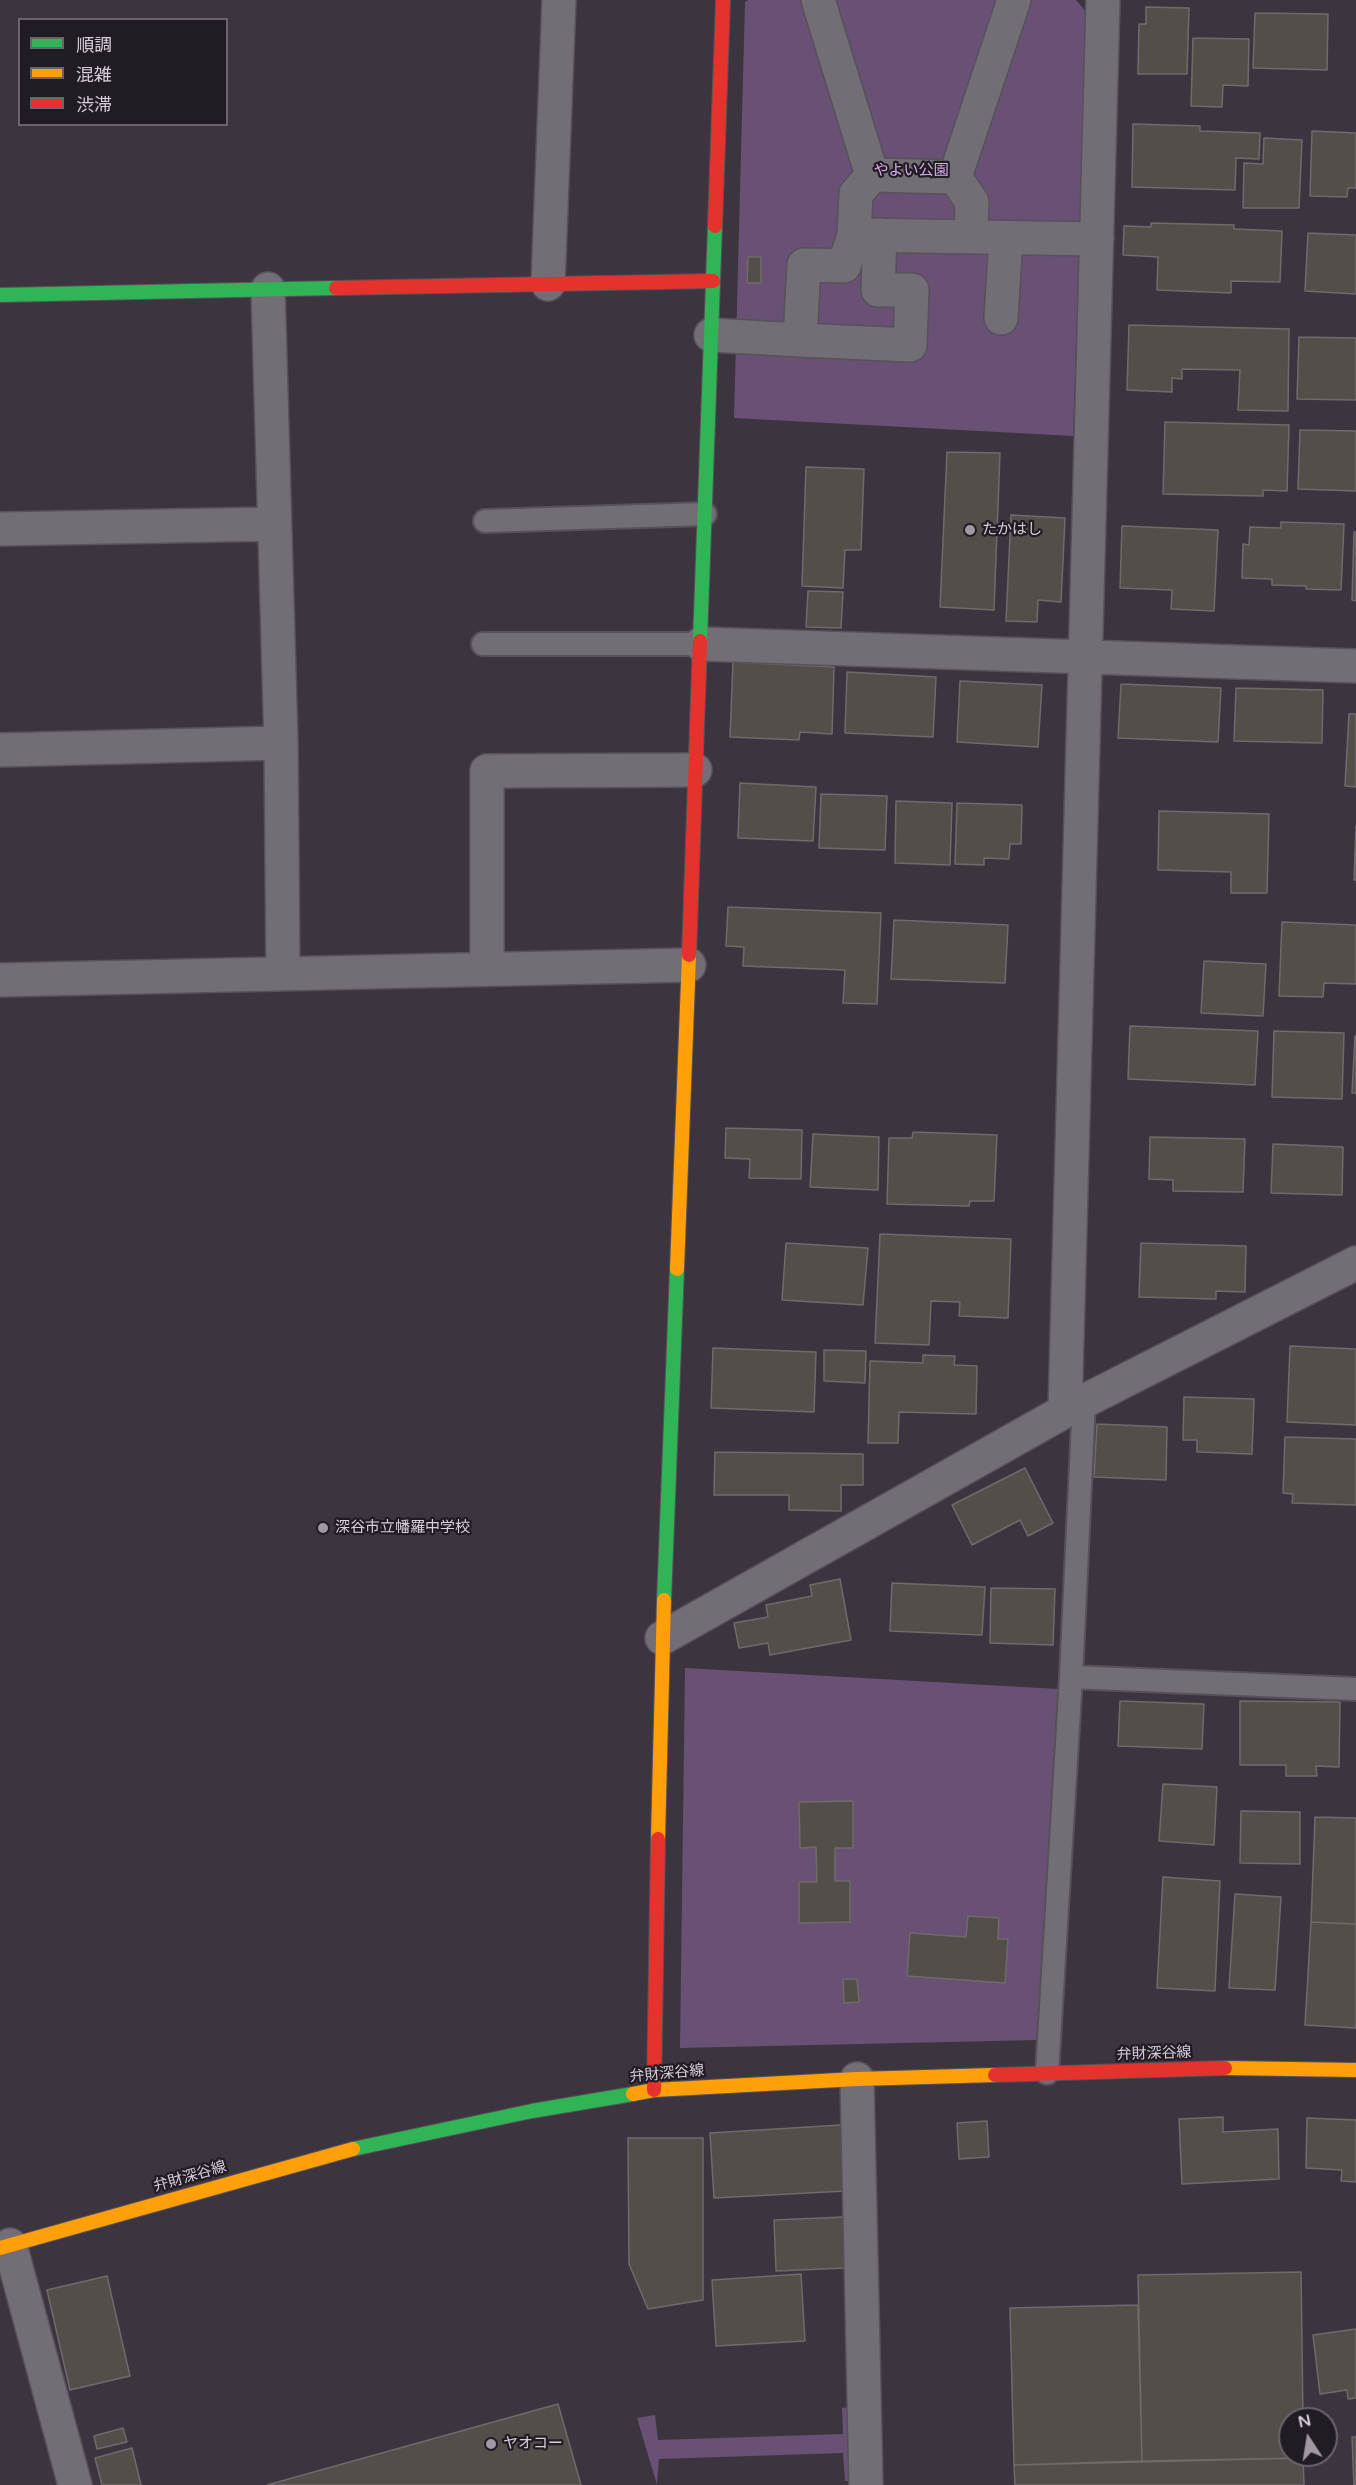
<!DOCTYPE html>
<html>
<head>
<meta charset="utf-8">
<style>
  body { margin:0 }
  #map { position:relative; width:1356px; height:2485px; overflow:hidden; background:#3c3540; font-family:"Varela Round","Noto Sans JP",sans-serif }
  canvas { display:block }
  .legend { position:absolute; left:18px; top:18px; width:210px; height:108px; box-sizing:border-box; background:#211c24; border:2px solid #69646d; margin:0; padding:8px 10px; list-style:none; font-size:18px; color:#d6cfda }
  .legend li { display:flex; align-items:center; gap:12px; height:30px }
  .legend b { width:30px; border:2px solid #69646d }
  .north { position:absolute; left:1278px; top:2407px; width:60px; height:60px; box-sizing:border-box; background:#211c24; border:2px solid #69646d; border-radius:50%; rotate:348deg; font-size:16px; font-weight:700; line-height:24px; text-align:center; color:#d6cfda }
  .north::after { content:''; display:block; margin:auto; width:21px; height:27px; background:#a099a4; clip-path:polygon(50% 0,100% 100%,50% 72%,0 100%) }
</style>
</head>
<body>
<div id="map">
<canvas width="1356" height="2485"></canvas>
<ul class="legend">
<li><b style="height:8px;background:#30b455"></b>順調</li>
<li><b style="height:8px;background:#ff9f0a"></b>混雑</li>
<li><b style="height:8px;background:#e5322d"></b>渋滞</li>
</ul>
<div class="north">N</div>
</div>
<script>
const context = document.querySelector('canvas').getContext('2d');
context.lineJoin = 'round';
function paint(path, color) {
  context.fillStyle = color;
  context.fill(path, 'evenodd');
}
function poly(rows) {
  const path = new Path2D();
  for (const r of rows) {
    path.moveTo(r[0], r[1]);
    for (let i = 2; i < r.length; i += 2) path.lineTo(r[i], r[i + 1]);
  }
  return path;
}
function stroke(path, color, width, dash) {
  context.strokeStyle = color;
  context.lineWidth = width;
  context.lineCap = dash ? 'butt' : 'round';
  context.setLineDash(dash || []);
  context.stroke(path);
}
function drawText(font, color, halo, rows, align = 'center') {
  context.font = font + ' "Varela Round","Noto Sans JP",sans-serif';
  context.lineWidth = 4.5;
  context.setLineDash([]);
  context.textBaseline = 'middle';
  context.strokeStyle = halo;
  context.fillStyle = color;
  for (const [text, x, y, turn = 0] of rows) {
    context.save();
    context.translate(x, y);
    context.rotate((+turn || 0) * Math.PI / 180);
    context.textAlign = isNaN(turn) ? turn : align;
    if (halo) context.strokeText(text, 0, 0);
    context.fillText(text, 0, 0);
    context.restore();
  }
}
const green = poly([
  [748,0,1076,0,1087,13,1073,436,734,418,745,2],
  [685,1668,1058,1689,1037,2040,680,2048],
  [851,2407,853,2481,845,2481,843,2453,659,2459,657,2485,637,2418,655,2415,658,2440,843,2434,842,2408]
]);
const building = poly([
  [1146,7,1189,8,1187,74,1138,74,1139,24,1146,24,1146,7],
  [1255,13,1328,14,1327,70,1253,68,1255,13],
  [1193,38,1249,39,1248,86,1223,85,1222,107,1191,106,1193,38],
  [1133,124,1200,126,1200,131,1260,133,1259,159,1236,158,1235,190,1132,187,1133,124],
  [1312,131,1356,133,1356,188,1348,188,1347,197,1310,196,1312,131],
  [1264,138,1302,140,1299,208,1243,208,1244,163,1263,164,1264,138],
  [1151,223,1234,225,1234,229,1282,231,1280,282,1231,281,1231,293,1157,290,1158,257,1123,255,1124,226,1151,227,1151,223],
  [1308,233,1356,235,1356,294,1305,291,1308,233],
  [748,257,761,257,761,283,747,283,748,257],
  [1129,325,1289,329,1288,411,1238,410,1240,370,1182,369,1182,379,1172,378,1172,392,1127,390,1129,325],
  [1299,337,1356,338,1356,400,1297,399,1299,337],
  [1165,422,1289,425,1287,491,1263,490,1263,496,1163,494,1165,422],
  [1300,430,1356,431,1356,491,1298,489,1300,430],
  [947,452,1000,453,994,610,940,607,947,452],
  [806,467,864,469,861,550,845,550,843,588,802,586,806,467],
  [1011,515,1065,518,1061,602,1038,600,1037,622,1006,621,1011,515],
  [1281,522,1344,524,1341,590,1306,589,1306,586,1272,585,1272,579,1242,578,1243,544,1249,545,1250,527,1281,528,1281,522],
  [1122,526,1218,530,1214,611,1171,609,1172,590,1120,588,1122,526],
  [1354,532,1356,532,1356,601,1352,600,1354,532],
  [808,591,843,592,841,628,806,627,808,591],
  [733,662,834,667,832,734,800,732,799,740,730,737,733,662],
  [847,672,936,677,933,737,845,733,847,672],
  [960,681,1042,685,1038,747,957,742,960,681],
  [1121,684,1221,688,1218,742,1118,738,1121,684],
  [1236,688,1323,690,1322,743,1234,741,1236,688],
  [1349,714,1356,714,1356,787,1345,786,1349,714],
  [740,783,816,787,813,841,738,838,740,783],
  [821,794,887,796,885,850,819,848,821,794],
  [896,801,952,803,950,865,895,863,896,801],
  [957,803,1022,805,1021,844,1010,844,1009,859,984,858,984,865,955,864,957,803],
  [1159,811,1269,814,1267,893,1231,893,1231,872,1158,870,1159,811],
  [1356,826,1356,880,1354,880,1356,826],
  [728,907,881,913,877,1004,843,1003,845,970,743,966,744,947,726,946,728,907],
  [894,920,1008,925,1005,983,891,979,894,920],
  [1282,922,1356,925,1356,984,1324,983,1323,997,1279,996,1282,922],
  [1204,961,1266,964,1263,1016,1201,1013,1204,961],
  [1130,1026,1258,1031,1255,1085,1128,1079,1130,1026],
  [1274,1031,1344,1033,1342,1099,1272,1097,1274,1031],
  [1355,1036,1356,1036,1356,1093,1352,1093,1355,1036],
  [726,1128,802,1130,801,1179,749,1178,750,1159,725,1158,726,1128],
  [913,1132,997,1135,994,1201,970,1201,969,1206,887,1204,889,1138,912,1138,913,1132],
  [813,1134,879,1137,878,1190,810,1187,813,1134],
  [1150,1137,1245,1139,1243,1192,1173,1191,1173,1180,1149,1179,1150,1137],
  [1273,1144,1343,1147,1342,1195,1271,1193,1273,1144],
  [880,1234,1011,1239,1008,1318,959,1316,960,1302,931,1301,929,1345,875,1343,880,1234],
  [786,1243,868,1248,863,1305,782,1300,786,1243],
  [1141,1243,1246,1246,1245,1292,1216,1291,1216,1299,1139,1297,1141,1243],
  [1290,1346,1356,1349,1356,1425,1287,1422,1290,1346],
  [713,1348,816,1352,814,1412,711,1408,713,1348],
  [824,1350,866,1351,865,1383,824,1381,824,1350],
  [923,1355,955,1356,954,1365,977,1366,976,1414,899,1412,898,1443,868,1443,870,1361,923,1363,923,1355],
  [1184,1397,1254,1399,1252,1454,1197,1452,1197,1440,1183,1440,1184,1397],
  [1097,1424,1167,1427,1166,1480,1094,1477,1097,1424],
  [1285,1437,1356,1439,1356,1505,1292,1503,1293,1494,1283,1493,1285,1437],
  [715,1452,863,1454,863,1485,841,1485,841,1511,789,1510,789,1495,714,1495,715,1452],
  [1025,1468,1053,1523,1028,1536,1020,1520,972,1545,952,1505,1025,1468],
  [840,1579,851,1640,770,1655,768,1643,739,1648,734,1623,768,1617,766,1605,812,1596,810,1585,840,1579],
  [892,1583,985,1587,982,1635,890,1631,892,1583],
  [991,1588,1055,1589,1053,1645,990,1643,991,1588],
  [1120,1701,1204,1704,1202,1749,1118,1746,1120,1701],
  [1240,1701,1340,1702,1339,1767,1316,1766,1317,1776,1286,1776,1286,1765,1240,1765,1240,1701],
  [1163,1784,1217,1787,1214,1845,1159,1841,1163,1784],
  [853,1801,853,1848,835,1848,835,1881,850,1881,850,1922,799,1923,799,1882,817,1882,816,1847,800,1848,799,1802,853,1801],
  [1241,1811,1300,1812,1300,1864,1240,1863,1241,1811],
  [1315,1817,1356,1818,1356,1924,1311,1922,1315,1817],
  [1163,1877,1220,1881,1215,1991,1157,1988,1163,1877],
  [1235,1894,1281,1897,1275,1990,1229,1988,1235,1894],
  [968,1916,999,1918,998,1939,1008,1939,1005,1983,907,1976,910,1933,966,1937,968,1916],
  [1311,1922,1356,1924,1356,2028,1305,2025,1311,1922],
  [843,1979,857,1979,859,2002,844,2003,843,1979],
  [1223,2117,1223,2132,1278,2129,1279,2179,1182,2184,1179,2119,1223,2117],
  [1307,2118,1356,2120,1356,2182,1341,2181,1342,2170,1306,2168,1307,2118],
  [987,2121,989,2157,959,2159,957,2123,987,2121],
  [841,2125,845,2191,714,2198,710,2133,841,2125],
  [628,2138,703,2138,703,2300,648,2309,629,2264,628,2138],
  [844,2217,846,2268,776,2271,774,2220,844,2217],
  [1301,2272,1303,2419,1290,2419,1290,2455,1303,2455,1303,2458,1142,2461,1138,2275,1301,2272],
  [801,2274,805,2341,716,2346,712,2280,801,2274],
  [107,2276,130,2376,70,2390,47,2290,107,2276],
  [1138,2305,1142,2461,1014,2465,1010,2308,1138,2305],
  [1356,2329,1356,2398,1348,2399,1347,2390,1320,2394,1313,2335,1356,2329],
  [558,2404,581,2485,267,2485,558,2404],
  [123,2428,127,2442,97,2449,94,2436,123,2428],
  [1352,2437,1356,2437,1356,2485,1354,2485,1352,2437],
  [132,2448,141,2485,102,2485,95,2458,132,2448],
  [1303,2458,1304,2485,1015,2485,1014,2465,1303,2458]
]);
const lane = poly([
  [485,521,705,514],
  [483,644,701,644],
  [1071,1677,1356,1689],
  [1047,2073,1071,1677,1084,1401]
]);
const street = poly([
  [872,175,955,177],
  [859,235,1097,239],
  [971,237,972,202,955,177,1014,0],
  [548,284,559,0],
  [268,289,281,743,283,973],
  [1001,318,1006,239],
  [711,335,800,340,804,265,844,266,854,235,856,194,872,175,818,0],
  [800,340,910,345,912,290,878,290,880,235],
  [0,529,274,524],
  [701,644,1356,666],
  [0,750,281,743],
  [487,969,487,771,695,770],
  [0,980,689,965],
  [1065,1411,1103,0],
  [662,1638,1065,1411,1356,1263],
  [857,2079,866,2485],
  [10,2245,75,2485]
]);
const fast = poly([
  [0,295,336,288],
  [700,641,715,226],
  [664,1600,677,1269],
  [353,2149,532,2111,633,2094]
]);
const slow = poly([
  [677,1269,689,955],
  [658,1839,664,1600],
  [1225,2068,1356,2070],
  [633,2094,654,2090,857,2079,995,2075],
  [0,2248,353,2149]
]);
const jam = poly([
  [715,226,723,0],
  [336,288,713,281],
  [689,955,700,641],
  [995,2075,1225,2068],
  [654,2090,658,1839]
]);
const markers = [
  [970,530,6,"#a099a4"],
  [323,1528,6,"#a099a4"],
  [491,2444,6,"#a099a4"]
];
const parkNames = [
  ["やよい公園",911,171]
];
const poiNames = [
  ["たかはし",982,530],
  ["深谷市立幡羅中学校",335,1528],
  ["ヤオコー",503,2444]
];
const streetNames = [
  ["弁財深谷線",1154,2054,-2],
  ["弁財深谷線",667,2074,-5],
  ["弁財深谷線",190,2177,-16]
];
paint(green, '#685174');
paint(building, '#534e4a');
stroke(building, '#706b6b', 1.5);
stroke(lane, '#56515a', 26);
stroke(street, '#56515a', 36);
stroke(fast, '#56515a', 16);
stroke(slow, '#56515a', 16);
stroke(jam, '#56515a', 16);
stroke(lane, '#736e76', 22);
stroke(street, '#736e76', 33);
stroke(fast, '#30b455', 14);
stroke(slow, '#ff9f0a', 14);
stroke(jam, '#e5322d', 14);
for (const [x, y, r, color] of markers) {
  const dot = new Path2D();
  dot.arc(x, y, r, 0, 2 * Math.PI);
  context.fillStyle = color;
  context.fill(dot);
  stroke(dot, '#211c24', 2);
}
drawText('15px', '#d7aded', '#211c24', parkNames);
drawText('15px', '#d6cfda', '#211c24', poiNames, 'left');
drawText('15px', '#d6cfda', '#211c24', streetNames);
</script>
</body>
</html>
